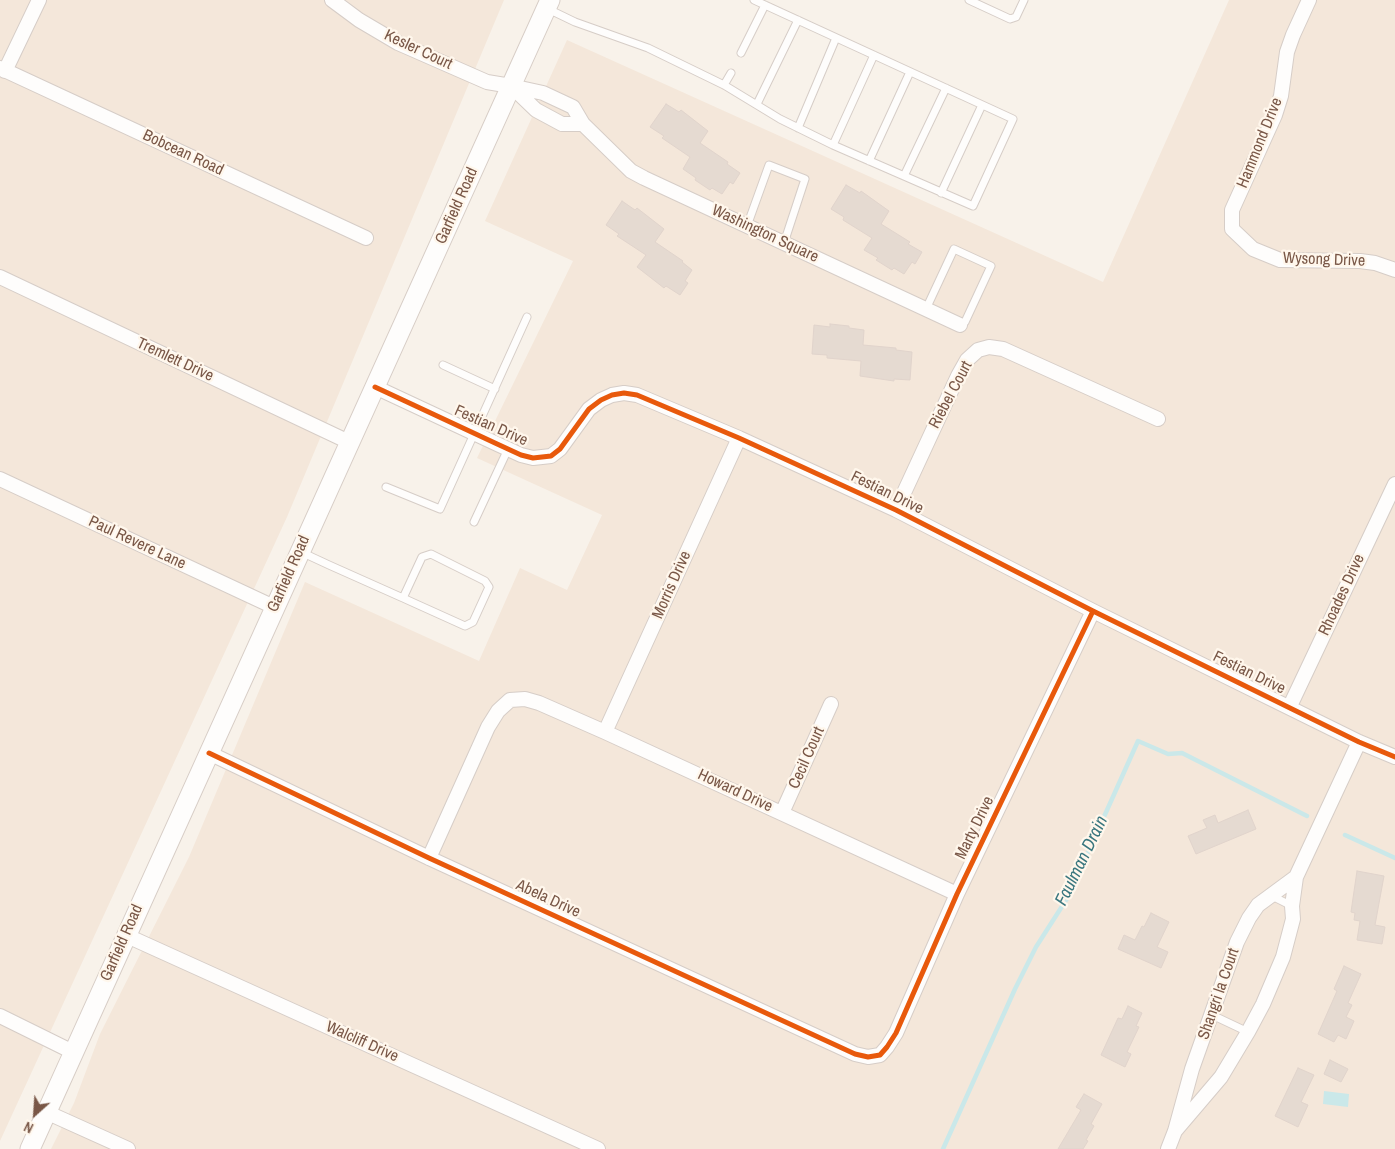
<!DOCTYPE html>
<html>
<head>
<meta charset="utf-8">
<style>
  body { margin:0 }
  #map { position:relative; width:1395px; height:1149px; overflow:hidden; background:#f8f2ea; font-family:"Archivo Narrow",sans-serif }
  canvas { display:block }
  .north { position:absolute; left:10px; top:1089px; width:50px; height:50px; -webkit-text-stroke:4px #fff7ec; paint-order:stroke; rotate:206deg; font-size:14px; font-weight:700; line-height:20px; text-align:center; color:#795747 }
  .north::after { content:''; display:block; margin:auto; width:18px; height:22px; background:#795747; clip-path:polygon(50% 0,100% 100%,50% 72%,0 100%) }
</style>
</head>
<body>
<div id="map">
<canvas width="1395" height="1149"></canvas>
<div class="north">N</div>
</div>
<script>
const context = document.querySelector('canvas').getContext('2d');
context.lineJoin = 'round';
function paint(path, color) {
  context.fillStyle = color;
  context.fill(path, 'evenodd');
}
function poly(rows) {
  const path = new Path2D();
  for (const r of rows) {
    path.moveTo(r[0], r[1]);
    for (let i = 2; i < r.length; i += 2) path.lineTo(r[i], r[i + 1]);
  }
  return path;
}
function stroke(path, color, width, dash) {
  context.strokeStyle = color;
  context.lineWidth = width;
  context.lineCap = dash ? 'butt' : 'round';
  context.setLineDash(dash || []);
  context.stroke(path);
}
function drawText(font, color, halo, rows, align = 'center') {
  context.font = font + ' "Archivo Narrow",sans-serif';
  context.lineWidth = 4.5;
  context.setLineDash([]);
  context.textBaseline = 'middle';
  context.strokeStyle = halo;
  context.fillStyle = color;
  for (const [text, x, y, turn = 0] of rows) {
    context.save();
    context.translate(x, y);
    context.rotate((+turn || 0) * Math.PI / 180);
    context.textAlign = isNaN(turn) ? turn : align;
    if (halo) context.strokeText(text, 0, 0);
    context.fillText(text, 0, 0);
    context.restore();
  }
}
const residential = poly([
  [0,0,504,0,287,517,0,1141],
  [1229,0,1395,0,1395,1149,51,1149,74,1103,100,1034,189,857,305,582,479,661,520,568,567,590,602,515,477,458,573,261,485,221,567,40,1103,282]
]);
const water = poly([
  [1324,1091,1349,1094,1348,1107,1323,1104]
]);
const stream = poly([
  [1345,835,1395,858],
  [943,1149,1015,989,1036,947,1068,897,1138,741,1168,754,1182,753,1307,816]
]);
const building = poly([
  [666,104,679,112,681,110,708,131,700,143,728,162,727,164,740,173,733,184,730,182,722,194,712,188,710,190,695,180,696,178,683,169,690,157,662,138,664,136,650,127,666,104],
  [846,185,860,193,861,191,889,211,881,224,910,242,908,244,922,252,915,264,912,262,904,274,894,268,892,270,876,260,878,258,864,250,872,238,843,220,844,217,831,209,846,185],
  [622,201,635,210,637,208,664,229,655,242,683,261,682,262,692,270,685,281,688,283,680,295,666,286,664,288,637,267,646,255,617,236,619,234,606,225,622,201],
  [830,324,849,326,849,328,864,330,863,345,896,348,896,350,912,352,910,380,894,379,894,381,860,376,861,361,827,358,827,355,812,354,814,325,830,327,830,324],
  [1248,810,1256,829,1196,854,1188,836,1207,828,1203,820,1215,815,1218,823,1248,810],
  [1357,871,1384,876,1375,925,1385,927,1382,944,1357,940,1360,921,1354,920,1355,913,1351,912,1357,871],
  [1151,913,1169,922,1157,947,1168,952,1161,968,1118,949,1124,935,1135,940,1142,926,1144,927,1151,913],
  [1344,966,1361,974,1348,1003,1352,1005,1346,1017,1354,1021,1346,1039,1338,1035,1334,1042,1318,1034,1337,991,1334,989,1344,966],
  [1128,1006,1142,1013,1136,1026,1139,1027,1127,1052,1131,1054,1125,1067,1101,1055,1118,1018,1122,1019,1128,1006],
  [1330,1060,1348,1069,1341,1082,1324,1074,1330,1060],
  [1298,1068,1314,1075,1301,1102,1308,1105,1298,1127,1275,1116,1298,1068],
  [1084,1094,1102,1104,1091,1124,1094,1126,1086,1140,1088,1141,1083,1149,1058,1149,1081,1110,1076,1107,1084,1094]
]);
const service = poly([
  [969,0,1010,19,1016,17,1024,0],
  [546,8,575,22,648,48,724,85,780,119,833,145,973,206,1013,119,754,0],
  [741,53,765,5],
  [724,85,731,73],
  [757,104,798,20],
  [798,128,836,38],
  [833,145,874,55],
  [869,161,910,72],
  [904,176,946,88],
  [941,193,982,105],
  [747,226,769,165,805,179,784,243],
  [926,309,954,249,991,266,965,322,960,325],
  [443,365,495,389],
  [386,487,440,509,527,317],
  [474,522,508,449],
  [301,552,329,565,403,598,465,626,473,622,489,587,485,581,431,554,422,557,403,598],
  [1270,895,1292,906],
  [1212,1015,1248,1032]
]);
const minor = poly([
  [332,0,359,20,398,43,487,82,511,86,543,93,573,107,583,124,562,124,536,110,511,86],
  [1309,0,1293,35,1287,52,1281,96,1275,115,1232,210,1232,229,1253,249,1280,260,1360,261,1375,263,1395,270],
  [0,68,366,238],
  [5,71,39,0],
  [583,124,631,171,644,178,960,325],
  [0,277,349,442],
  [375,387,495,443,521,455,533,458,551,456,560,449,589,409,601,400,612,395,624,393,637,395,739,438,896,510,1093,611,1359,742,1395,757],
  [0,479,274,607],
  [896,510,958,376,967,360,978,350,989,347,1003,349,1158,419],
  [1290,706,1395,484],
  [605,732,739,438],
  [209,753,429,858,855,1054,868,1057,880,1055,887,1047,896,1033,957,894,1093,611],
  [782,813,831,704],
  [429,858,488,727,498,711,510,700,525,699,539,703,605,732,957,894],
  [125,935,598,1149],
  [0,1016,73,1052],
  [46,1112,128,1149],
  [1175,1131,1221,1077,1248,1032,1263,1004,1283,957,1293,919,1292,906,1296,877,1359,742],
  [1168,1149,1175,1131,1192,1069,1237,942,1249,918,1258,905,1296,877]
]);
const secondary = poly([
  [30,1149,550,0]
]);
const cycleway = poly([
  [375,387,495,443,521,455,533,458,551,456,560,449,589,409,601,400,612,395,624,393,637,395,739,438,896,510,1093,611,1359,742,1395,757],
  [209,753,429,858,855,1054,868,1057,880,1055,887,1047,896,1033,957,894,1093,611]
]);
const streetNames = [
  ["Kesler Court",418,50,25],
  ["Hammond Drive",1260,143,-68],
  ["Bobcean Road",183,153,25],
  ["Garfield Road",457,206,-66],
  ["Washington Square",765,234,25],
  ["Wysong Drive",1324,260,2],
  ["Tremlett Drive",175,360,25],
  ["Riebel Court",951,395,-62],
  ["Festian Drive",491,426,24],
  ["Festian Drive",887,493,26],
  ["Paul Revere Lane",137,543,25],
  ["Garfield Road",289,574,-66],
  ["Morris Drive",672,585,-66],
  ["Rhoades Drive",1342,595,-65],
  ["Festian Drive",1249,673,26],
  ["Cecil Court",807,758,-66],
  ["Howard Drive",735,791,25],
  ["Marty Drive",975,828,-64],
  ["Abela Drive",548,899,25],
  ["Garfield Road",122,943,-66],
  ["Shangri la Court",1219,994,-71],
  ["Walcliff Drive",362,1042,24]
];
const waterNames = [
  ["Faulman Drain",1082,861,-64]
];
paint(residential, '#f4e7da');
paint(water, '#cae8e9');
stroke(stream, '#cae8e9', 4.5);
paint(building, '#e5dad1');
stroke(building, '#e1d4cc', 1);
stroke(service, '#d6cdc7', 9);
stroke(minor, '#d6cdc7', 16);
stroke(secondary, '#d7cdc6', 21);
stroke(service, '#fefdfc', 7);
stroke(minor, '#fefdfc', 14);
stroke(secondary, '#fefdfc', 19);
stroke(cycleway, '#e8590c', 5);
drawText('16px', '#795747', '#fff7ec', streetNames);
drawText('italic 18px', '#3a777f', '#fff7ec', waterNames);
</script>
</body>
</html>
